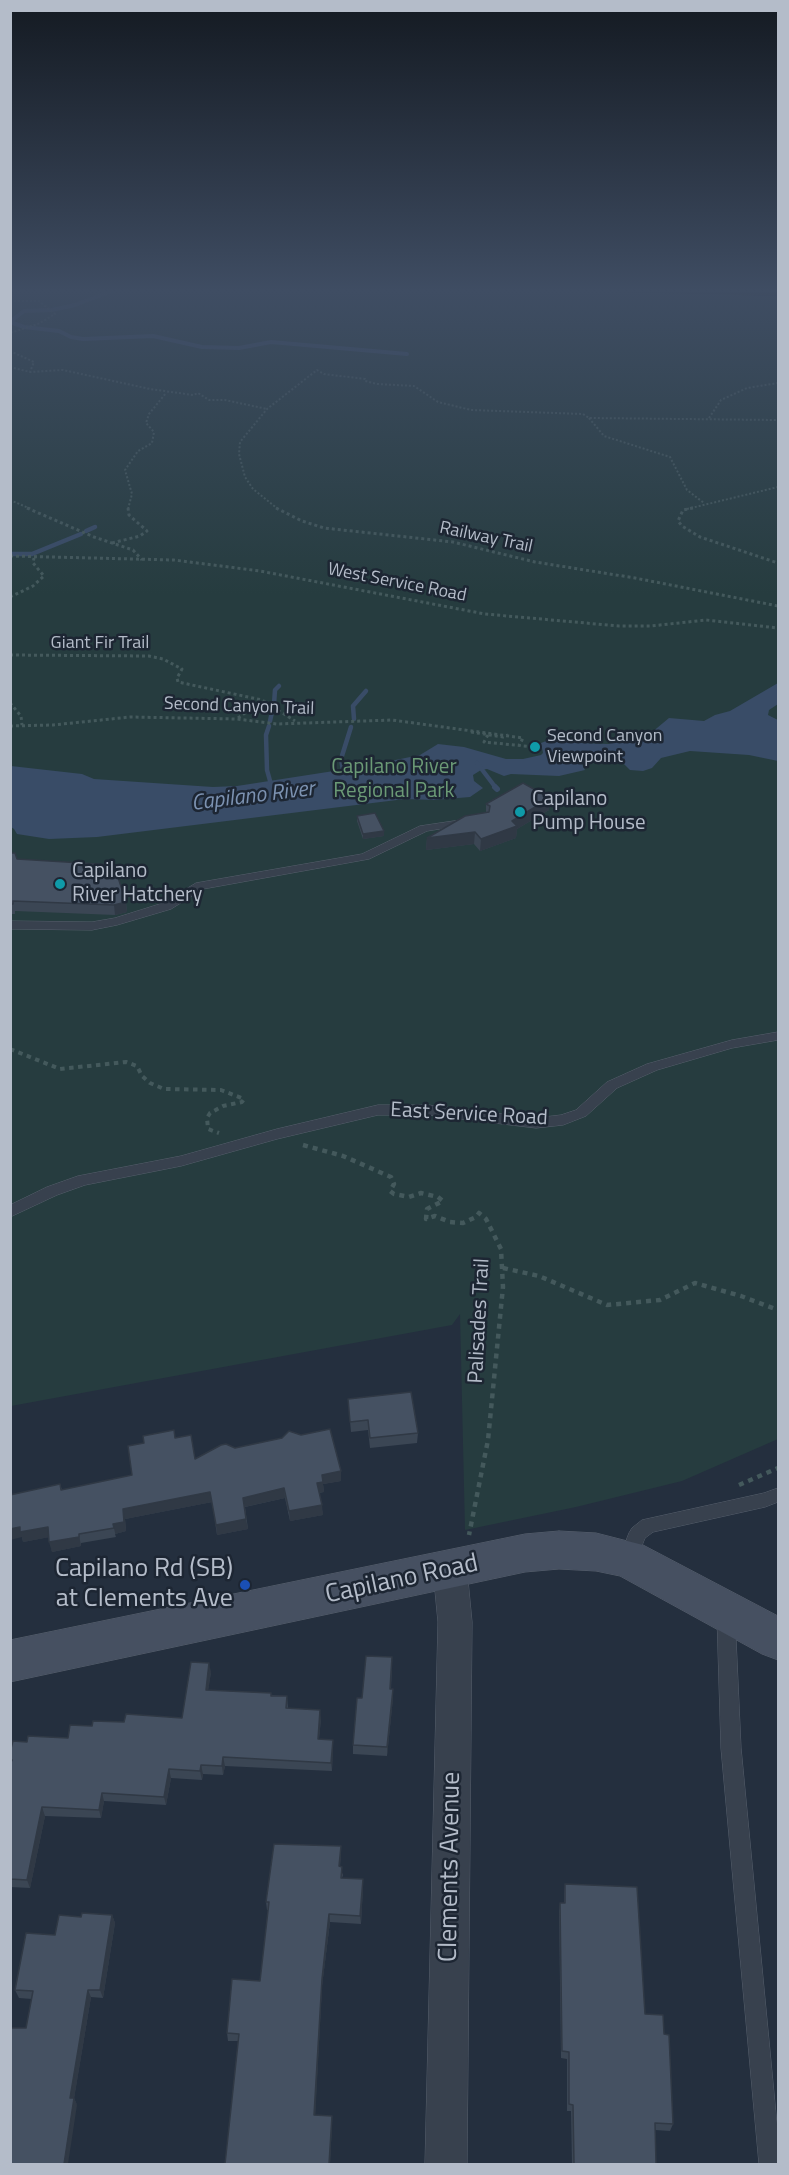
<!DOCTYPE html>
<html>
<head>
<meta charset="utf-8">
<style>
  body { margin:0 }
  #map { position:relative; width:789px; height:2175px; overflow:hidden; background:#242f3e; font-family:"Titillium Web",sans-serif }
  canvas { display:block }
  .frame { position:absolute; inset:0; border:12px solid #b4bcc9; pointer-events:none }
</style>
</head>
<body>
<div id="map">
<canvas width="789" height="2175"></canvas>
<div class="frame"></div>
</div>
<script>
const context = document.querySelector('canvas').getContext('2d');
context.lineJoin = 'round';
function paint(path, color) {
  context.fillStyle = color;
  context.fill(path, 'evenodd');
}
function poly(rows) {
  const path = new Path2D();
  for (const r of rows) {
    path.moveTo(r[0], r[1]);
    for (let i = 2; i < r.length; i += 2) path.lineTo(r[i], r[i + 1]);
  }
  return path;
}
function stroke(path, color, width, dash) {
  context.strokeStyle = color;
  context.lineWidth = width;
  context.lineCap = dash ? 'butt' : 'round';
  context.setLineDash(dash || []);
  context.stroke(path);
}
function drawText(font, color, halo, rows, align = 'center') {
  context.font = font + ' "Titillium Web",sans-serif';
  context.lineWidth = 5;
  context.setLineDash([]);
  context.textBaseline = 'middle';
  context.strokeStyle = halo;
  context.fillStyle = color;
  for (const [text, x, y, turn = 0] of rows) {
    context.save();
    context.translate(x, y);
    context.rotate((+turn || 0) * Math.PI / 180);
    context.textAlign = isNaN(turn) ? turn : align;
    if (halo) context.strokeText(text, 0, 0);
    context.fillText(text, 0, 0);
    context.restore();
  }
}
const green = poly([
  [11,289,484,289,778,296,778,1439,682,1481,576,1507,465,1530,460,1314,452,1325,11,1406]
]);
const water = poly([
  [778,683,778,704,769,710,768,715,778,720,778,761,749,755,690,751,661,758,652,768,643,771,630,770,619,759,612,757,590,756,582,764,585,770,559,776,511,774,504,776,487,769,481,770,473,775,474,781,483,788,470,797,434,800,405,799,97,837,49,839,17,834,14,829,11,827,11,766,82,774,94,779,213,787,237,786,366,766,420,755,438,744,464,747,506,759,523,759,541,755,543,753,541,743,554,738,580,743,609,744,613,742,616,735,629,733,636,736,651,733,669,718,704,721,715,715,730,711]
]);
const streamFar2 = poly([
  [11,321,24,311,52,310,75,305,117,289],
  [10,322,24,327,59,331,71,337,83,339,153,336,202,347,239,348,271,342,407,354]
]);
const streamFar1 = poly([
  [86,531,95,527],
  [10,554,32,554,81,534],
  [274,704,275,690,279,686],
  [354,719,353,706,366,691],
  [270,721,272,712],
  [269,726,266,735,267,770,272,788],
  [477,763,496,788],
  [344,776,341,759,351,727]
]);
const stream = poly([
  [495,787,497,789]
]);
const pathFar3 = poly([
  [10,301,39,301,55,314,38,324,10,333],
  [10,351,34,362,30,372],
  [10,367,30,372,63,370,150,389,193,395,198,393,209,400,225,400,267,409],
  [589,418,604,436,670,457,687,490,704,503],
  [709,418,721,400,747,388,778,383],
  [10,500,31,509],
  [128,509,132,494,125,470,138,451,152,443,154,432,146,423,149,414,166,393],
  [278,509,253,489,245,477,239,454,240,442,267,409,317,370,324,374,365,379,365,381,377,384,414,386,438,402,471,410,583,414,589,418,778,420],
  [687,509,778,487]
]);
const pathFar2 = poly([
  [27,508,94,537,133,550,142,560],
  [276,508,302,521,324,528,453,542,535,562,635,578,778,606],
  [693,508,683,510,678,521,682,526,700,537,778,563],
  [112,543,140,536,147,531,129,515,128,508],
  [10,556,174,560,260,571,485,614,619,626,651,626,706,620,778,628],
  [10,597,33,586,44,576,33,563,34,558],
  [10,655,149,656,163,659,182,669,177,678,178,682,262,700,295,721],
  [10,703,21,716,22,725],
  [238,718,245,713,271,708],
  [10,726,53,725,130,717,237,719,277,724,392,720,523,738,519,746],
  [471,732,503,737,508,735],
  [488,735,484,742,535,747]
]);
const pathFar1 = poly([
  [10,1049,60,1069,126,1062,137,1066,142,1076,150,1083,164,1089,221,1090,244,1099,242,1102,223,1106,210,1113,207,1118,208,1129,219,1133]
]);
const path = poly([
  [303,1145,343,1156,391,1177,394,1184,390,1191,394,1194,409,1197,421,1193,438,1197,443,1201,427,1209,426,1219,435,1216,450,1222,463,1223,476,1217,479,1213,486,1219,501,1249,503,1287,488,1440,469,1535],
  [503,1268,539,1276,607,1305,660,1300,695,1283,741,1296,778,1310],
  [739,1485,778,1468]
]);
const service = poly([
  [467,819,473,822,471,824,427,831,369,859,203,889,171,909,117,925,92,930,10,929,10,921,92,922,115,918,163,903,196,883,362,854,420,826,467,819],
  [778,1032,778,1040,732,1048,657,1070,617,1088,586,1116,563,1125,536,1128,428,1115,378,1115,277,1139,181,1166,85,1185,57,1195,10,1217,10,1205,47,1187,78,1176,181,1156,277,1129,378,1105,428,1105,536,1118,561,1115,576,1110,607,1082,647,1064,732,1040,778,1032],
  [778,1488,778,1502,765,1507,653,1532,645,1538,634,1565,628,1567,622,1565,619,1559,629,1533,632,1528,642,1520,764,1493,778,1488],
  [726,1609,732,1611,735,1617,741,1748,778,2135,778,2164,759,2164,721,1748,717,1617,720,1611,726,1609]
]);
const minor = poly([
  [450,1555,462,1559,467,1570,472,1622,467,2164,425,2164,438,1622,433,1570,438,1559,450,1555]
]);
const secondary = poly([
  [559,1531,596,1533,643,1545,778,1616,778,1660,762,1654,620,1576,596,1571,559,1569,525,1572,10,1682,10,1640,525,1534,559,1531]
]);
const wall = poly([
  [486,804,549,810,517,829,516,838,480,851,474,844,426,850,427,838,486,812],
  [357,816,384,836,363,839,357,821],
  [10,853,17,859,126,902,127,912,115,915,15,911,15,914,10,914],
  [348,1399,418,1433,417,1443,370,1448,368,1430,351,1432],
  [175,1438,195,1459,235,1448,341,1471,341,1481,323,1484,324,1492,319,1493,323,1515,290,1521,285,1498,245,1507,248,1529,217,1535,212,1502,125,1519,126,1531,115,1534,116,1537,81,1543,81,1546,52,1552,49,1537,23,1542,22,1537,60,1484,62,1490,132,1475],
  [392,1666,391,1689,393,1689,393,1698,387,1756,353,1754,353,1745,362,1698],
  [211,1672,208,1690,287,1696,288,1708,321,1719,319,1739,333,1740,332,1771,225,1766,223,1775,203,1774,202,1780,171,1778,166,1805,104,1801,101,1818,45,1816,30,1888,10,1887,10,1752,27,1742,68,1738,92,1726,182,1718],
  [341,1854,340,1867,343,1875,342,1878,363,1879,363,1887,361,1924,330,1922,322,1986,315,2115,332,2123,330,2164,225,2164,238,2041,228,2041,227,2033,260,1981,268,1910,267,1910,266,1902],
  [565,1884,645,2014,664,2034,673,2124,670,2131,655,2130,656,2164,572,2164,571,2111,567,2111,567,2059,561,2058,559,1911,560,1903,564,1903,564,1893],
  [112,1915,115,1923,103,1998,91,1997,74,2098,77,2105,26,2028,32,1999,19,1998,15,1990,55,1935,81,1917]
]);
const shadedWall = poly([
  [550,798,549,810,517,829,516,838,480,851,481,839],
  [384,831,384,836,363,839,363,834],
  [475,832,474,844,426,850,427,838],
  [126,902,127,912,115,915,114,905],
  [341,1471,341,1481,323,1484,324,1492,318,1493,317,1483,322,1475],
  [284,1488,285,1498,244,1507,243,1498],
  [210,1492,212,1502,125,1519,126,1531,115,1534,116,1537,113,1524,123,1509],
  [322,1505,323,1515,290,1521,289,1511],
  [246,1519,248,1529,217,1535,216,1525],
  [20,1527,48,1527,50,1537,23,1542,22,1537,10,1540,10,1529],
  [79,1534,81,1546,52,1552,49,1542],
  [209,1663,211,1672,207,1699,206,1690],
  [393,1689,393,1698,387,1756,387,1747],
  [320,1710,321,1719,318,1748,318,1739],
  [333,1740,333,1749,332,1771,331,1763],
  [223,1757,225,1766,223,1775,222,1766],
  [201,1765,203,1774,202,1780,200,1771],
  [169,1769,171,1778,166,1805,164,1797],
  [102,1793,104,1801,101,1818,99,1810],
  [42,1807,45,1816,30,1888,27,1880],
  [341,1846,341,1854,339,1875,339,1866],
  [363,1879,363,1887,361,1924,360,1916],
  [329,1914,330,1922,322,1986,315,2122,314,2115,322,1979],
  [112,1915,115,1923,103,1998,100,1990],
  [88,1990,91,1997,73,2105,70,2098],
  [74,2098,77,2105,68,2164,64,2164],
  [332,2116,332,2123,330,2164,329,2164]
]);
const building = poly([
  [523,783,550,798,512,821,517,826,481,839,475,832,427,838,465,816,489,812,490,806,486,804,523,783],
  [375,813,384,831,363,834,357,816,375,813],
  [10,853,15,853,17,859,114,865,126,902,114,905,13,901,13,904,10,904,10,853],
  [411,1392,418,1433,370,1438,368,1420,350,1422,348,1399,411,1392],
  [330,1429,341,1471,322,1475,323,1482,317,1483,322,1505,289,1511,284,1488,243,1498,246,1519,216,1525,210,1492,123,1509,124,1522,113,1524,114,1528,79,1534,79,1537,49,1542,48,1527,20,1532,20,1527,10,1529,10,1495,60,1484,61,1490,132,1475,128,1446,144,1443,143,1436,174,1430,175,1438,191,1435,195,1459,221,1445,226,1444,235,1448,282,1438,289,1431,301,1435,330,1429],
  [366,1656,392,1657,390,1689,393,1689,387,1747,353,1745,357,1698,362,1698,366,1656],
  [191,1662,209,1663,206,1690,271,1693,271,1696,287,1696,286,1708,320,1710,318,1739,333,1740,331,1763,223,1757,222,1766,201,1765,200,1771,169,1769,164,1797,102,1793,99,1810,42,1807,27,1880,10,1879,10,1765,12,1760,10,1760,10,1752,13,1741,27,1742,28,1736,68,1738,70,1725,92,1726,93,1721,124,1722,126,1714,182,1718,191,1662],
  [274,1844,341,1846,339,1866,342,1867,341,1878,363,1879,360,1916,329,1914,322,1979,314,2115,332,2116,329,2164,225,2164,239,2034,227,2033,232,1979,260,1981,269,1902,266,1902,274,1844],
  [565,1884,637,1887,645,2014,663,2015,664,2034,669,2035,673,2124,655,2123,656,2164,574,2164,573,2105,569,2104,569,2052,562,2051,560,1903,565,1903,565,1884],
  [82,1913,112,1915,100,1990,88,1990,70,2098,74,2098,64,2164,10,2164,10,2028,26,2028,33,1991,15,1990,26,1933,55,1935,59,1915,81,1917,82,1913]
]);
const markers = [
  [535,747,6,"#0f9aa8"],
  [520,812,6,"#0f9aa8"],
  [60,884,6,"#0f9aa8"],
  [245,1585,6,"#1a4fb4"]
];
const farStreetnames = [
  ["Railway Trail",486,538,12],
  ["West Service Road",397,583,11],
  ["Giant Fir Trail",100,644],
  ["Second Canyon Trail",239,707,2]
];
const farPoinames = [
  ["Second Canyon",547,737],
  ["Viewpoint",547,758]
];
const parkNames = [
  ["Capilano River",394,768],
  ["Regional Park",394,792]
];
const poiNames = [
  ["Capilano",532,800],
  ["Pump House",532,824],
  ["Capilano",72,872],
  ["River Hatchery",72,896]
];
const streetNames = [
  ["East Service Road",469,1115,3],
  ["Palisades Trail",480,1321,-87]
];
const waterNames = [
  ["Capilano River",253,797,-7]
];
const nearPoinames = [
  ["Capilano Rd (SB)",233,1570],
  ["at Clements Ave",233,1600]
];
const nearStreetnames = [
  ["Capilano Road",402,1580,-12],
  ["Clements Avenue",451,1867,-89]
];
paint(green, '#263c3f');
paint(water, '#394c67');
stroke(streamFar2, '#394c67', 4);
stroke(streamFar1, '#394c67', 4.5);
stroke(stream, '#394c67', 6);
stroke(service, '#565f6c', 1);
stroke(minor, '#565f6c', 1);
stroke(secondary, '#565f6c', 1);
stroke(pathFar3, '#44595c', 2, [2, 2]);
stroke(pathFar2, '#44595c', 3, [3, 3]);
stroke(pathFar1, '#44595c', 4, [4.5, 4.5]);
stroke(path, '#44595c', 4.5, [5, 5]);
paint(service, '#38414e');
paint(minor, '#38414e');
paint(secondary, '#465061');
paint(wall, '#3b4654');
paint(shadedWall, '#303945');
paint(building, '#455162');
stroke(building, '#303945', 1.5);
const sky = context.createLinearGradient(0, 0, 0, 594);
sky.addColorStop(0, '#141a22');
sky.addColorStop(0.49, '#3f4d63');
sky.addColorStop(1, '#3f4d6300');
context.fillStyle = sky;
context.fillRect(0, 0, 789, 594);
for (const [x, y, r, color] of markers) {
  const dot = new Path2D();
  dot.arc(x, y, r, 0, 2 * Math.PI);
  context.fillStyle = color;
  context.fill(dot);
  stroke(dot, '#1d2633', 2);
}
drawText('18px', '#b4bcc9', '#1d2633', farStreetnames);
drawText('18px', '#b4bcc9', '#1d2633', farPoinames, 'left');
drawText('21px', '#6b9a76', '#1d2633', parkNames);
drawText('21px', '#b4bcc9', '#1d2633', poiNames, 'left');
drawText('21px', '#b4bcc9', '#1d2633', streetNames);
drawText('italic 22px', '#7c92b1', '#1d2633', waterNames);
drawText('26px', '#b4bcc9', '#1d2633', nearPoinames, 'right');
drawText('26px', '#b4bcc9', '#1d2633', nearStreetnames);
</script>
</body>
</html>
